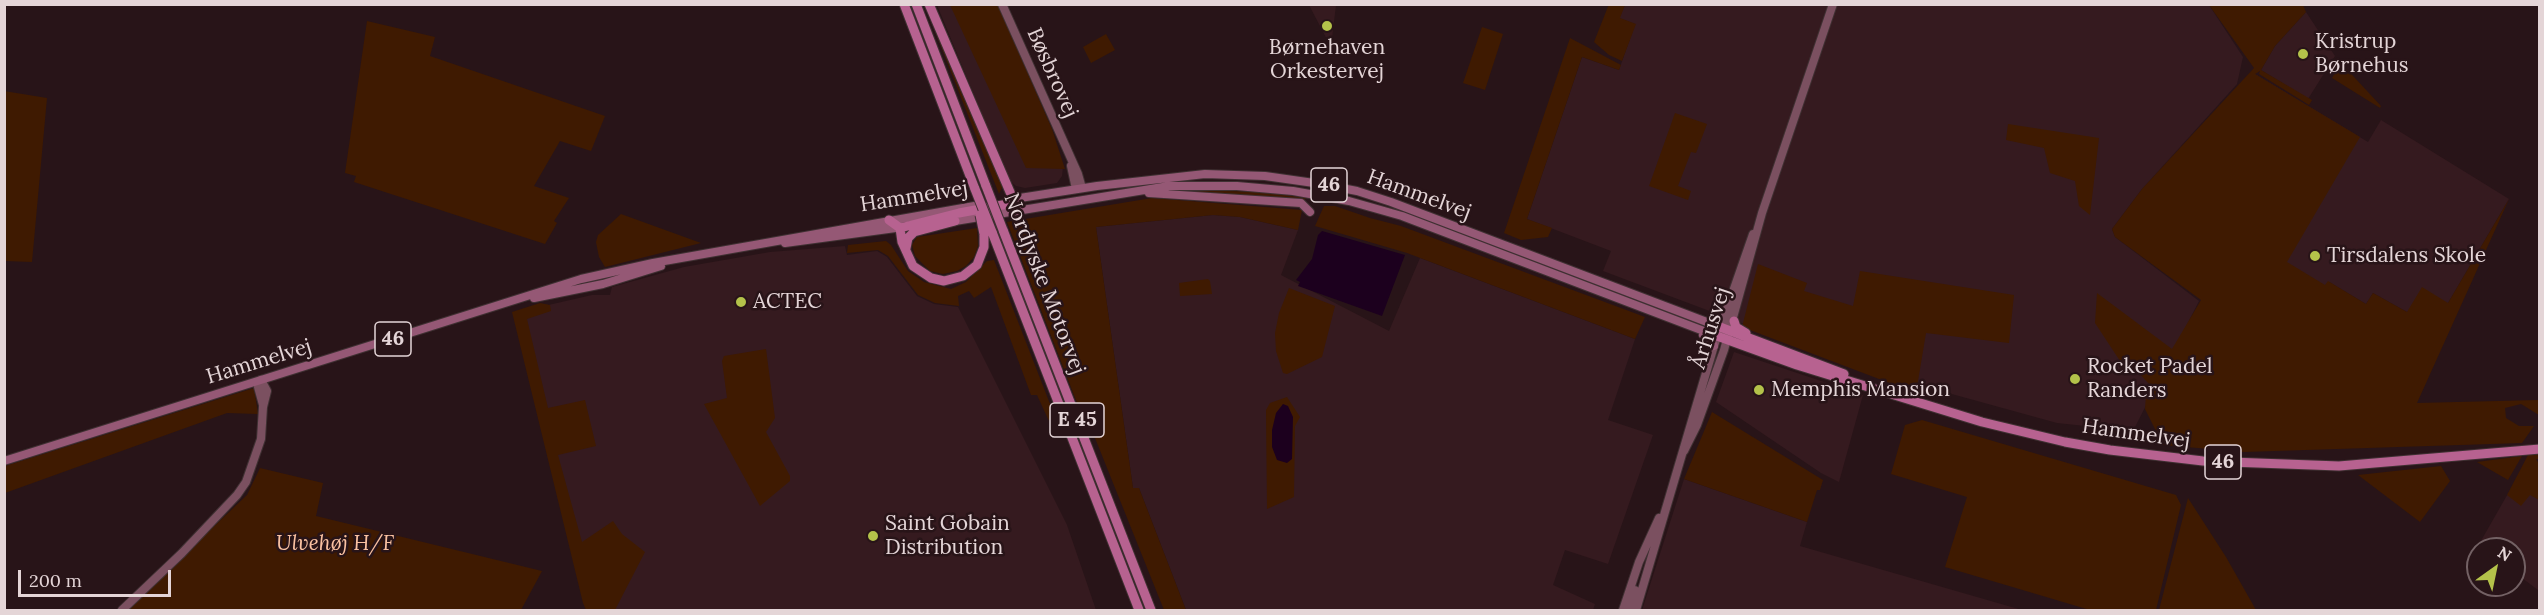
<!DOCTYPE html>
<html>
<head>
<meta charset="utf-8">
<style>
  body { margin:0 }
  #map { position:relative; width:2544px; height:615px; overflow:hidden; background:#281418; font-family:Lora,serif }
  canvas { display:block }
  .frame { position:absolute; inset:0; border:6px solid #e4d5d7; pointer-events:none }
  .north { position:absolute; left:2466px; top:537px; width:60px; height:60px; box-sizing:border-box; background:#281418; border:2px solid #736164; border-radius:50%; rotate:33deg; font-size:16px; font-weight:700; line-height:24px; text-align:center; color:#e4d5d7 }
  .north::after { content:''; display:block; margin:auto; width:21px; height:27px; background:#b4c24a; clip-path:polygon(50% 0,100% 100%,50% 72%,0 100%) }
  .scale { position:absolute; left:18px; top:570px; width:153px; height:27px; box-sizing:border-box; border:3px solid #e4d5d7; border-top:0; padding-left:8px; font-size:18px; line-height:21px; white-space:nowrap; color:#e4d5d7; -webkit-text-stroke:4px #281418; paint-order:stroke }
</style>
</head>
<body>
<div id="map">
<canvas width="2544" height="615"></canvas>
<div class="frame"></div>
<div class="north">N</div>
<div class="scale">200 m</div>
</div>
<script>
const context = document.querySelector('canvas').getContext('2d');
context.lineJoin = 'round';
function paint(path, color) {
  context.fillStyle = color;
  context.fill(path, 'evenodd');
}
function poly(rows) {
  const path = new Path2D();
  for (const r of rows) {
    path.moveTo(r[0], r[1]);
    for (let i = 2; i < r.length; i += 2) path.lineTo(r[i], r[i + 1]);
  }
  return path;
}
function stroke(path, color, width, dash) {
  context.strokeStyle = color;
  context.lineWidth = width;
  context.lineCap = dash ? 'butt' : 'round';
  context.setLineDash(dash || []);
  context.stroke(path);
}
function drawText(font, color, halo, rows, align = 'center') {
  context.font = font + ' Lora,serif';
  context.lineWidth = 5;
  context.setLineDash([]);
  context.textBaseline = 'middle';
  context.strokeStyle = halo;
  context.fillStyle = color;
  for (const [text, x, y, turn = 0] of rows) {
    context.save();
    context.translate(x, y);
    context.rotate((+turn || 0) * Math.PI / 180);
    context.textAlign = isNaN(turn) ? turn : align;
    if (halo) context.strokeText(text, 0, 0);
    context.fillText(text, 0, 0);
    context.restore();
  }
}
const built = poly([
  [937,5,996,5,1063,166,1062,176,1057,183,1025,188,1016,186,1009,180],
  [1309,5,1336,5,1331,47],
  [1625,5,2209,5,2243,57,2237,84,2142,189,2112,229,2115,237,2199,301,2133,431,2057,423,1872,372,1603,271,1611,251,1527,219,1582,57,1619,70,1635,24,1619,18],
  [2306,12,2335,56,2308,99,2261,70,2275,46],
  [2255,74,2368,142,2381,120,2509,199,2448,303,2407,312,2373,293,2366,304,2329,282,2326,286,2214,301],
  [1213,215,1240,217,1298,230,1281,275,1389,331,1420,258,1635,339,1608,420,1653,435,1608,564,1565,550,1553,585,1595,604,1593,610,1186,610,1139,488,1133,488,1096,227],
  [845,246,847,255,877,251,887,257,917,296,934,304,958,307,1067,525,1096,610,598,610,518,312,592,295,610,295,612,287,684,267,770,252],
  [1734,352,1863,395,1839,482,1821,473,1716,402],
  [1684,479,1807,522,1800,546,2022,610,1642,610],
  [2514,483,2539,490,2538,590,2514,572,2514,549,2482,549,2478,546]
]);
const green = poly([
  [1609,4,1625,5,1620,18,1636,24,1622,61,1609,55,1594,42],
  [950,5,998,5,1052,129,1065,169,1026,168],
  [2209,5,2303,5,2306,12,2275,46,2261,70,2312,100,2309,105,2259,74,2260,71,2255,74,2360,137,2287,262,2325,285,2328,281,2366,304,2373,293,2407,312,2422,287,2448,303,2509,199,2417,403,2539,400,2539,415,2521,404,2505,408,2506,418,2519,426,2534,426,2522,443,2244,452,2163,445,2145,409,2146,395,2151,386,2132,366,2122,364,2095,323,2097,293,2172,349,2201,300,2115,237,2112,229,2142,189,2254,68],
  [367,21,435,37,430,56,605,116,591,151,560,141,534,186,569,198,554,221,557,223,545,244,354,182,356,176,345,173],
  [933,23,1004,183,999,194,932,24],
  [1482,27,1503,34,1485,90,1463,83],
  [1106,34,1115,50,1091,63,1083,47],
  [1570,38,1621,65,1619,70,1582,57,1527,219,1552,228,1548,237,1521,240,1504,233],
  [2341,63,2381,106,2380,108,2332,78],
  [4,91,47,98,32,262,5,261],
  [1675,113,1707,124,1696,153,1691,152,1678,186,1691,191,1688,200,1649,186],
  [2008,124,2099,138,2090,215,2079,206,2075,181,2050,173,2044,148,2006,140],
  [1188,190,1265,192,1306,198,1303,201,1188,193],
  [1152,198,1302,210,1298,230,1240,217,1213,215,1096,227,1133,488,1139,488,1186,610,1164,610,1095,438,1084,421,1007,222],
  [1324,206,1335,206,1370,218,1401,226,1645,317,1635,339,1407,253,1315,226],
  [621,214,701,243,605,267,599,257,596,242,598,235],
  [977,228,978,246,974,257,966,266,957,271,943,274,930,271,915,256,912,245,917,237],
  [886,241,891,245,908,271,924,282,951,289,966,282,987,261,994,260,1059,427,1054,427,1048,419,1037,395,1031,395,991,287,974,298,969,291,958,296,959,306,935,303,918,295,888,256,878,250,847,253,848,245],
  [1758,264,1807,283,1804,291,1853,306,1860,271,2014,295,2009,343,1926,333,1916,393,1742,327],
  [1208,279,1210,281,1212,294,1180,296,1179,283],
  [1289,288,1335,306,1322,357,1287,374,1283,373,1276,351,1275,333,1279,313],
  [540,303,550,305,551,311,527,319,548,408,585,400,596,446,558,455,582,542,613,521,622,534,645,552,615,610,586,610,583,603,512,312],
  [766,349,775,418,766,432,790,476,790,481,760,506,704,404,727,398,722,361,724,356],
  [254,388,258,414,227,413,5,493,5,466],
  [1287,397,1300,417,1295,426,1294,497,1267,509,1266,410,1270,403],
  [1712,412,1823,480,1820,490,1817,490,1807,522,1684,479],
  [1922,420,2176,495,2181,505,2156,610,2090,610,1945,567,1967,497,1891,474,1905,425],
  [2539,454,2539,459,2536,459,2539,464,2539,500,2530,495,2521,506,2507,495,2528,455],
  [2522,456,2508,480,2477,462],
  [2441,466,2450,481,2420,522,2358,475],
  [260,468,323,483,316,516,542,571,521,610,126,610,247,495],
  [2188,498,2226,557,2256,610,2159,610]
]);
const water = poly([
  [1322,231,1405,255,1382,316,1298,286,1300,282,1296,280,1312,259,1318,235],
  [1283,404,1288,406,1293,417,1292,459,1287,463,1277,460,1272,447,1272,430,1276,413]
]);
const secondary = poly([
  [1002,4,1078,174,1082,188],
  [1071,166,1076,189],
  [1727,334,1726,325,1731,308],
  [261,380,258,387,263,405],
  [1684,451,1697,425,1724,350,1762,213,1833,4],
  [122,610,182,553,237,495,246,482,261,439,263,407,267,391,261,380],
  [1623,610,1639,562,1659,518],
  [1629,610,1635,590],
  [1636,610,1714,346,1753,234]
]);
const primary = poly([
  [1149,193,1301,203,1310,212],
  [1007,200,1097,186,1205,174,1265,176,1321,184,1357,191,1391,202,1720,327],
  [949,222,1169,186,1237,186,1293,191,1349,201,1402,216,1717,336],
  [785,243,903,227],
  [534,298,603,284,661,266],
  [1703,335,1711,340,1714,346],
  [4,461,581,279,653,263,980,205]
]);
const highway = poly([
  [904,4,975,189],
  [916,4,986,186],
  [889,220,900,228,902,242,913,266,931,278,944,281,963,276,977,265,984,247,984,234],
  [900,228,959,213,1008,204,1013,199,929,4],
  [1003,230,1151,610],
  [992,232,1139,610],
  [906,248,908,238,914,232,955,221],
  [1734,321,1736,327,1746,333],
  [1720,327,1844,374],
  [1717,336,1797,365,1982,422,2065,442,2110,450,2203,461,2339,466,2540,449]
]);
const highwayBridge = poly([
  [986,186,1003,230],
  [975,189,992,232],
  [980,215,984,234]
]);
const markers = [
  [1327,26,6,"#b4c24a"],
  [2303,54,6,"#b4c24a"],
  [2315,256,6,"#b4c24a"],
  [741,302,6,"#b4c24a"],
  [2075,379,6,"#b4c24a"],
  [1759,390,6,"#b4c24a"],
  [873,536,6,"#b4c24a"]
];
const shields = [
  [1329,185,36],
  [393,339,36],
  [1077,420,54],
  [2223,462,36]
];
const shieldNames = [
  ["46",1329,185],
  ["46",393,339],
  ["E 45",1077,420],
  ["46",2223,462]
];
const poiNames = [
  ["Kristrup",2315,42],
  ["Børnehus",2315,66],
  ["Børnehaven",1327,48,"center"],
  ["Orkestervej",1327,72,"center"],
  ["Tirsdalens Skole",2327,256],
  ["ACTEC",753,302],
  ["Rocket Padel",2087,367],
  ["Randers",2087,391],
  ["Memphis Mansion",1771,390],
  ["Saint Gobain",885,524],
  ["Distribution",885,548]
];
const streetNames = [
  ["Bøsbrovej",1052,73,66],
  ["Hammelvej",1419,195,20],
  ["Hammelvej",914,197,-9],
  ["Nordjyske Motorvej",1044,284,69],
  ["Århusvej",1711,328,-72],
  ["Hammelvej",259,362,-17],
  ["Hammelvej",2136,434,8]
];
const parkNames = [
  ["Ulvehøj H/F",335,544]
];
paint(built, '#351a1f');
paint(green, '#3f1a01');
paint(water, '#1c001e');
stroke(secondary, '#3f3032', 10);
stroke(primary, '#3f3032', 10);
stroke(highway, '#3f3032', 11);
stroke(secondary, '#7b5060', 8);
stroke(primary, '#955875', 8);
stroke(highway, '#b76290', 9);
stroke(highwayBridge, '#3f3032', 11, []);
stroke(highwayBridge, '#b76290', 9);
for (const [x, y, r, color] of markers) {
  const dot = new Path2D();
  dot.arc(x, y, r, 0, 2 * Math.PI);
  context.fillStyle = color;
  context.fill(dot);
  stroke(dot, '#281418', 2);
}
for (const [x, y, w] of shields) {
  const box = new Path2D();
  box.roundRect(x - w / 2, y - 17, w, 34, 4.5);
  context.fillStyle = '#281418';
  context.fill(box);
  stroke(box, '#e4d5d7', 1.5);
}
drawText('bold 20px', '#e4d5d7', null, shieldNames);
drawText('21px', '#e4d5d7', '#281418', poiNames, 'left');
drawText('21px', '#e4d5d7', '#281418', streetNames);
drawText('italic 21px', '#fbc2a2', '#281418', parkNames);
</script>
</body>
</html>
